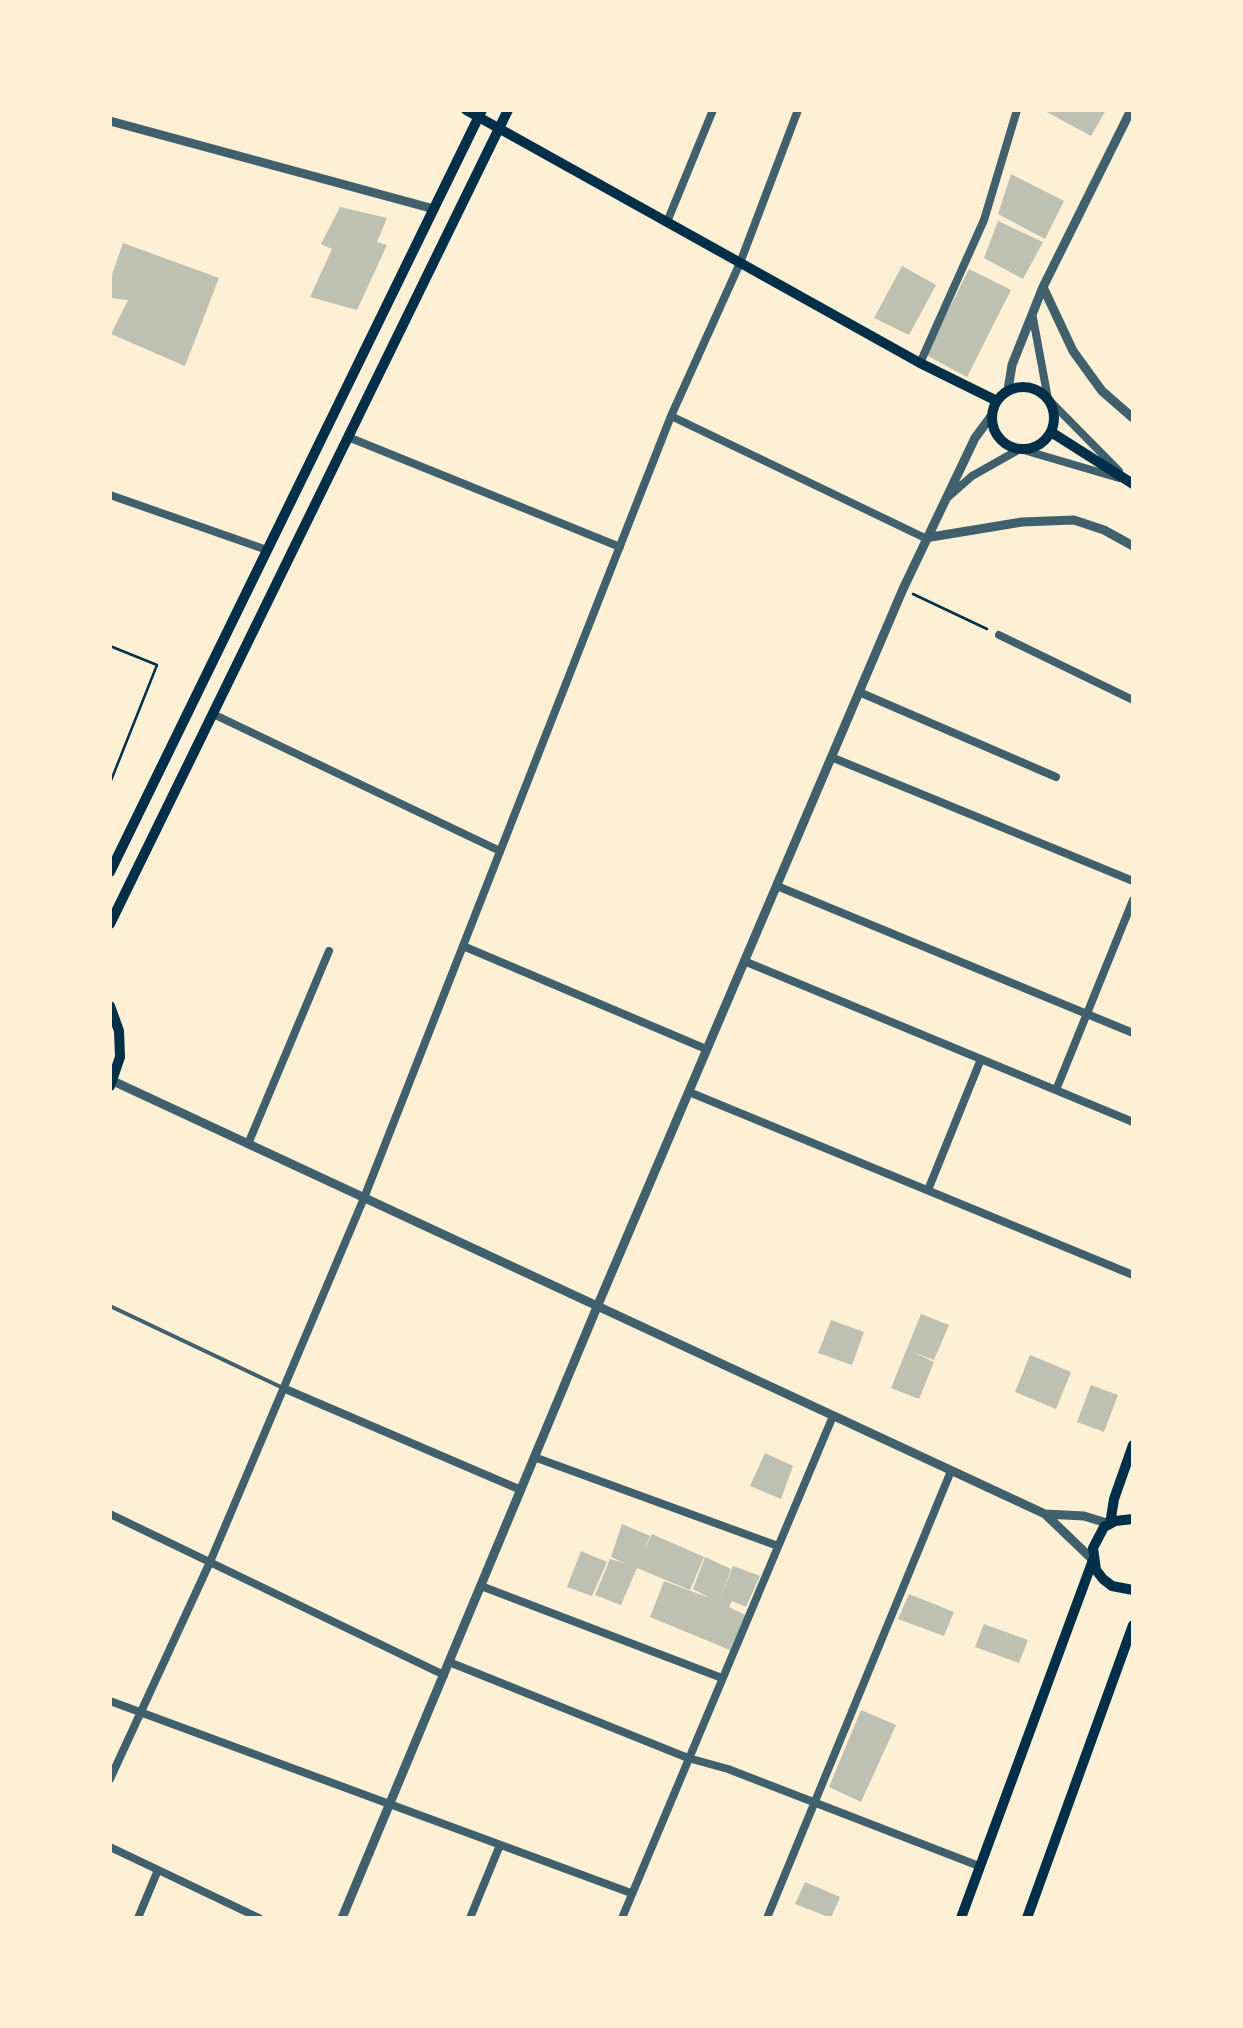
<!DOCTYPE html>
<html>
<head>
<meta charset="utf-8">
<style>
  body { margin:0 }
  #map { position:relative; width:1243px; height:2028px; overflow:hidden; background:#fdf0d5; font-family:"Open Sans",sans-serif }
  canvas { display:block }
  .frame { position:absolute; inset:0; border:112px solid #fdf0d5; pointer-events:none }
</style>
</head>
<body>
<div id="map">
<canvas width="1243" height="2028"></canvas>
<div class="frame"></div>
</div>
<script>
const context = document.querySelector('canvas').getContext('2d');
context.lineJoin = 'round';
function paint(path, color) {
  context.fillStyle = color;
  context.fill(path, 'evenodd');
}
function poly(rows) {
  const path = new Path2D();
  for (const r of rows) {
    if (r.length === 3) {
      path.moveTo(r[0] + r[2], r[1]);
      path.arc(r[0], r[1], r[2], 0, 2 * Math.PI);
      continue;
    }
    path.moveTo(r[0], r[1]);
    for (let i = 2; i < r.length; i += 2) path.lineTo(r[i], r[i + 1]);
  }
  return path;
}
function stroke(path, color, width, dash) {
  context.strokeStyle = color;
  context.lineWidth = width;
  context.lineCap = dash ? 'butt' : 'round';
  context.setLineDash(dash || []);
  context.stroke(path);
}
const building = poly([
  [1043,110,1106,110,1091,136],
  [1011,174,1064,201,1045,239,998,214],
  [340,207,387,218,377,242,387,245,357,310,310,297,332,249,321,244],
  [998,221,1043,242,1023,279,984,258],
  [123,243,219,278,185,366,111,334,128,300,110,298,110,280],
  [902,266,936,285,909,335,874,318],
  [969,269,1011,290,967,377,926,355],
  [921,1314,949,1325,934,1360,913,1352,934,1362,919,1399,891,1388],
  [831,1320,864,1332,852,1365,818,1353],
  [1030,1355,1071,1372,1056,1409,1015,1392],
  [1091,1385,1118,1395,1104,1432,1077,1422],
  [765,1453,793,1466,781,1499,750,1486],
  [622,1524,650,1536,644,1551,652,1534,704,1557,690,1590,637,1568,621,1605,595,1595,610,1559,624,1563,611,1557],
  [581,1551,607,1562,592,1596,567,1587],
  [705,1557,731,1569,719,1602,733,1566,760,1576,746,1607,732,1601,729,1607,745,1615,730,1650,650,1617,664,1581,710,1598,693,1589],
  [909,1594,954,1612,944,1636,898,1619],
  [984,1624,1028,1640,1019,1663,975,1647],
  [861,1710,896,1725,861,1802,829,1787],
  [805,1882,840,1897,831,1918,795,1904]
]);
const path = poly([
  [913,594,987,629],
  [110,646,157,665,110,783]
]);
const service = poly([
  [110,1306,283,1388]
]);
const minor = poly([
  [667,222,713,110],
  [1033,318,1048,399,1119,471],
  [920,363,984,220,1017,110],
  [671,416,925,538],
  [348,437,620,547],
  [110,495,267,550],
  [947,498,972,476,1020,449,1119,478],
  [999,635,1133,700],
  [859,692,1056,777],
  [213,714,500,851],
  [831,757,1133,881],
  [777,886,1133,1033],
  [463,946,706,1049],
  [744,961,1133,1122],
  [1056,1090,1133,900],
  [689,1092,1133,1275],
  [248,1144,329,951],
  [928,1190,981,1059],
  [283,1388,521,1490],
  [534,1457,778,1546],
  [110,1514,444,1675],
  [481,1586,722,1678],
  [449,1662,688,1758,728,1769,979,1866],
  [110,1701,631,1893],
  [110,1779,210,1562,364,1198,671,416,740,263,798,110],
  [110,1847,259,1918],
  [138,1918,158,1870],
  [470,1918,500,1845],
  [622,1918,833,1416],
  [767,1918,951,1471]
]);
const tertiary = poly([
  [110,121,434,209],
  [1043,287,1073,351,1102,391,1133,418],
  [1008,390,1012,365,1043,287,1131,110],
  [925,538,1022,522,1074,520,1104,530,1133,546],
  [113,1081,1045,1514,1093,1560],
  [1045,1514,1084,1516,1110,1524],
  [342,1918,597,1307,903,589,975,438,992,415]
]);
const secondary = poly([
  [466,110,920,363,997,401],
  [1023,418,31],
  [1051,432,1133,484],
  [110,872,482,110],
  [110,924,508,110],
  [110,1006,119,1031,120,1057,110,1086],
  [1133,1519,1115,1521,1104,1527,1093,1548,1096,1570,1103,1579,1112,1586,1133,1590],
  [1110,1524,1114,1499,1133,1445],
  [961,1918,1093,1560],
  [1027,1918,1133,1625]
]);
paint(building, '#bec0b2');
stroke(path, '#003049', 2.5);
stroke(service, '#3f606c', 4);
stroke(minor, '#3f606c', 8);
stroke(tertiary, '#3f606c', 9);
stroke(secondary, '#003049', 10);
</script>
</body>
</html>
